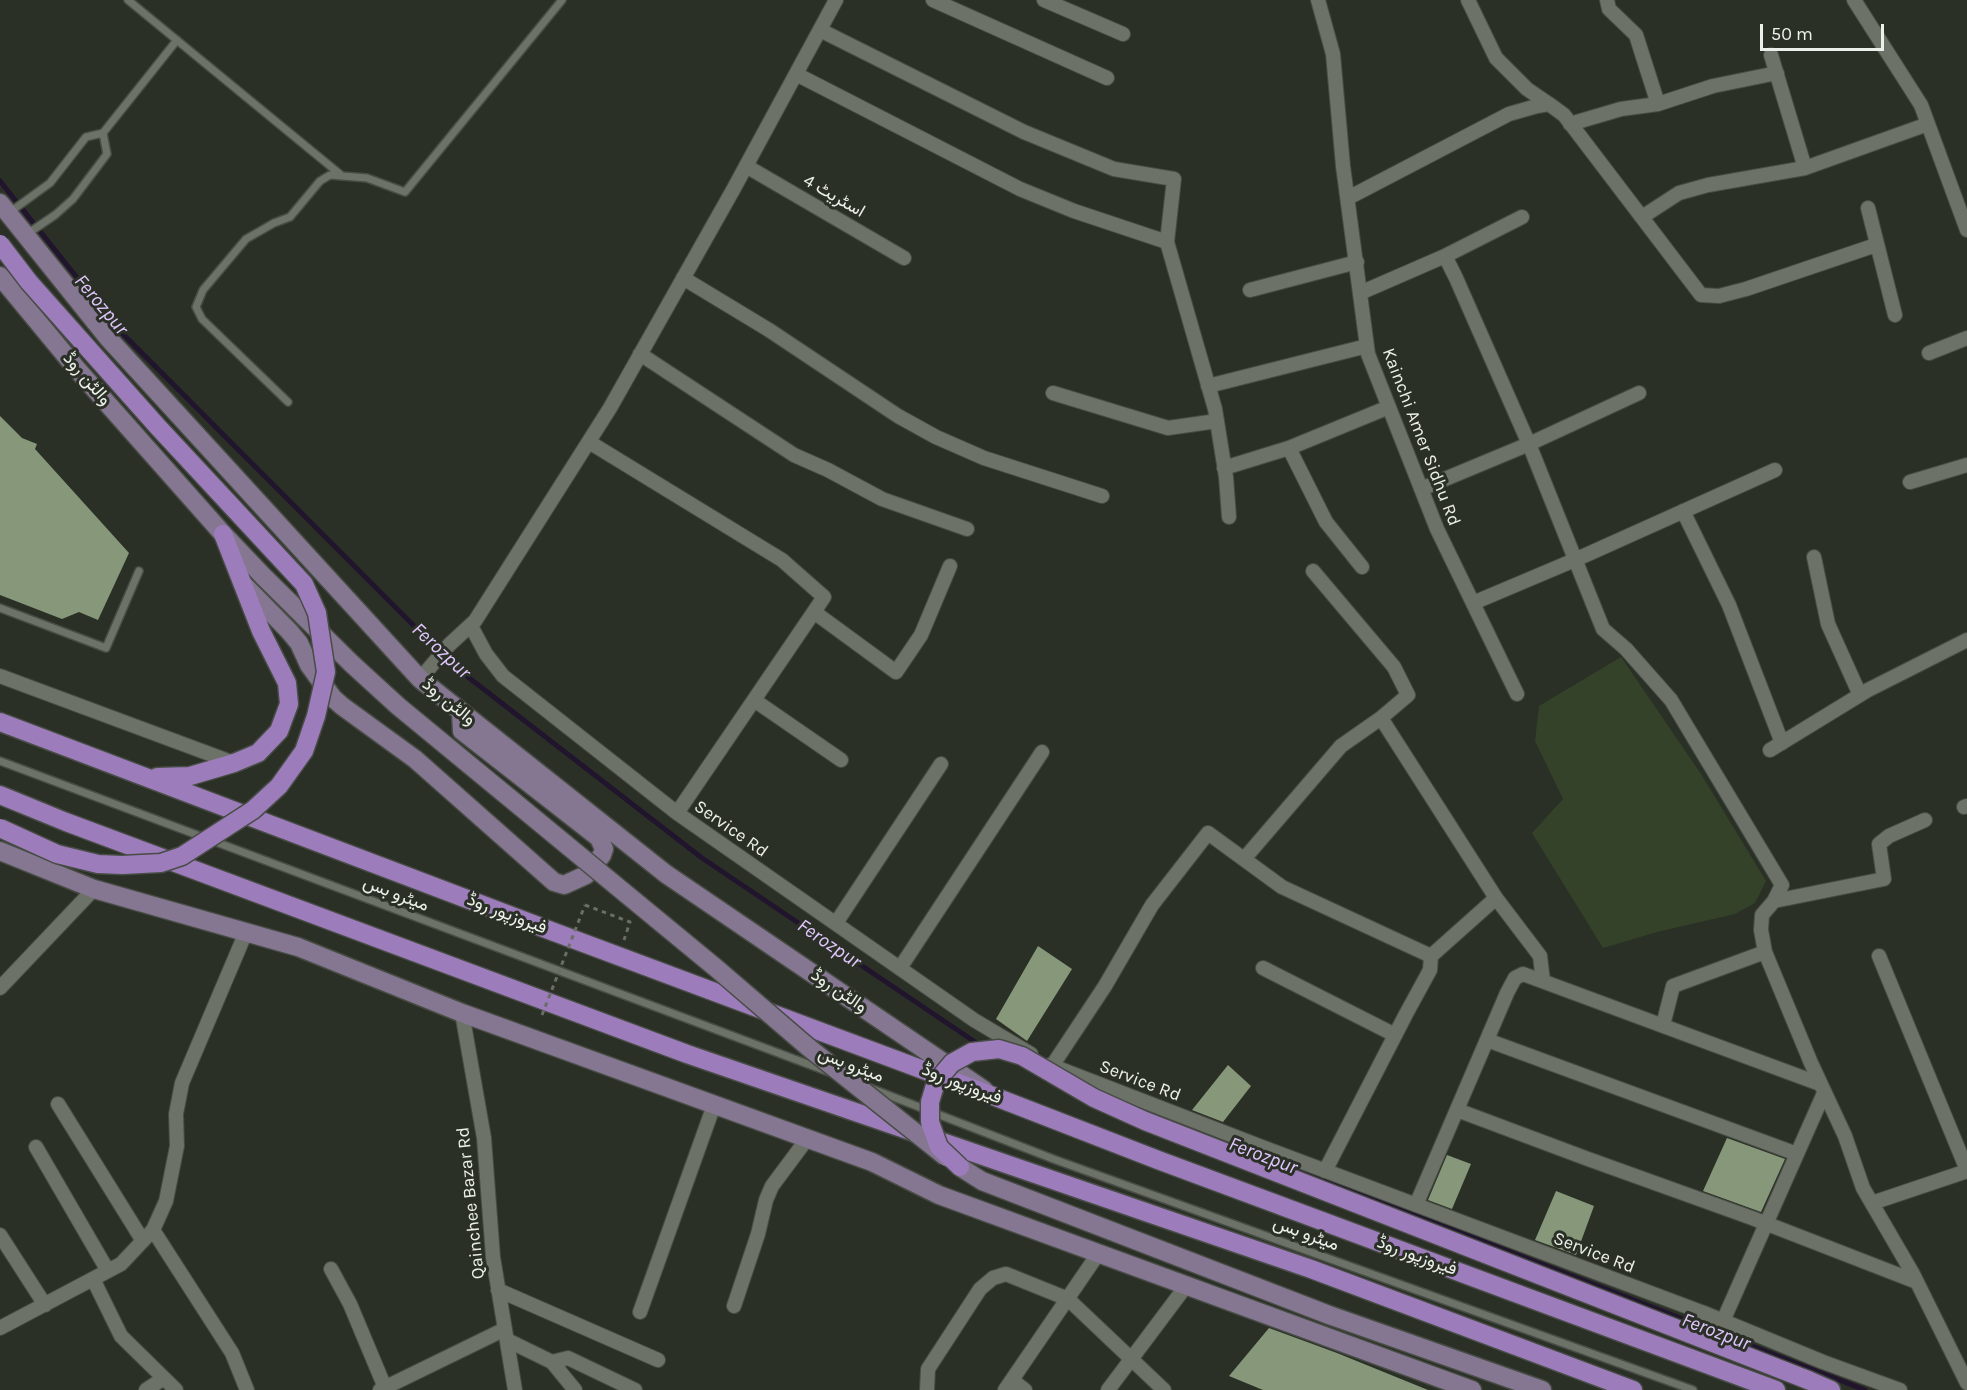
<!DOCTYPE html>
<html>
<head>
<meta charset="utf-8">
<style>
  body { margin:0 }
  #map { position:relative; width:1967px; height:1390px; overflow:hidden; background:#2b3027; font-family:Karla,sans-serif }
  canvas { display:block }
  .scale { position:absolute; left:1760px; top:24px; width:124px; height:27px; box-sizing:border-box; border:3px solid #ecf0ea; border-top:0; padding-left:8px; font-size:18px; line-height:21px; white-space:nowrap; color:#ecf0ea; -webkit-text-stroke:4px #2b3027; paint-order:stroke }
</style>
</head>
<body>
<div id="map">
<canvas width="1967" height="1390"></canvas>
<div class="scale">50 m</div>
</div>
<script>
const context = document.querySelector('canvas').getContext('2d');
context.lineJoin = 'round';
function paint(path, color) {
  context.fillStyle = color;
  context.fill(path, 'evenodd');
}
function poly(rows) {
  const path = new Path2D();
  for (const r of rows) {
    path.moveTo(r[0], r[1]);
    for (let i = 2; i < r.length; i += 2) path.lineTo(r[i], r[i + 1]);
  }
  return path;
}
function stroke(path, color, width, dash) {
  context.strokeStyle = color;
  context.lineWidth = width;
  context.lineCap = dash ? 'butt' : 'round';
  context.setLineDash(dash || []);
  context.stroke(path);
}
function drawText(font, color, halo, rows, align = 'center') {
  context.font = font + ' Karla,Vazirmatn,sans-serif';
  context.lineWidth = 6;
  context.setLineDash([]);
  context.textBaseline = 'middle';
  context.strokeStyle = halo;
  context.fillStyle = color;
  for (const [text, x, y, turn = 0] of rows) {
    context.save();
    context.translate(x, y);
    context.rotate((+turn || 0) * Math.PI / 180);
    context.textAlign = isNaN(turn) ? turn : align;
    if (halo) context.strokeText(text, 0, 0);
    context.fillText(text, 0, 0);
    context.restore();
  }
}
const green = poly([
  [1621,657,1701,774,1766,881,1755,903,1735,914,1657,932,1603,948,1532,833,1563,799,1535,741,1539,706]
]);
const stream = poly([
  [0,181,118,329,455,667,702,858,981,1046],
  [1115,1098,1865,1390]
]);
const building = poly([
  [0,416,22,438,37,444,35,449,129,553,98,620,79,612,62,619,0,595],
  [1038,946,1072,969,1027,1041,996,1019],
  [1228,1065,1251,1086,1223,1122,1192,1110],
  [1727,1138,1785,1159,1761,1212,1703,1191],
  [1447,1155,1471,1164,1452,1209,1428,1200],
  [1556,1191,1594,1206,1576,1255,1535,1240],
  [1269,1328,1337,1353,1428,1390,1263,1390,1229,1376]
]);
const path = poly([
  [585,905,630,922,624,940]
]);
const lane = poly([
  [128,0,341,175],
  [10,212,50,183,86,137,103,133,177,40],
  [27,234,55,215,73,199,107,154,103,133],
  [288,402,202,319,196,307,203,290,246,239,274,223,290,217,320,181,330,175,367,178,405,192,562,0],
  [0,608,106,648,139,571],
  [0,761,829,1072],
  [870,1088,1056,1160,1693,1390]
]);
const street = poly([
  [933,0,1107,78],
  [1044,0,1123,34],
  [1318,0,1333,54,1343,166,1368,354,1437,529,1517,694],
  [1468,0,1496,58,1527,89,1549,104],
  [1607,0,1609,9,1636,35,1658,104],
  [1854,0,1921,105,1967,230],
  [820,30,1024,132,1114,169,1174,179,1167,242,1215,409,1226,477,1229,517],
  [1771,55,1805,168],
  [796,74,1020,189,1074,211,1167,242],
  [1570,124,1621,109,1658,104,1713,86,1777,73],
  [746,166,904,258],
  [1348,198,1509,114,1537,106,1549,104,1564,115,1701,295,1719,296,1746,289,1876,245],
  [1868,208,1895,315],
  [1642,217,1679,193,1708,185,1805,168,1928,124],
  [1445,256,1456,278,1529,444,1603,629,1626,649,1671,700,1782,885,1774,901,1762,915,1761,930,1765,952,1811,1063,1845,1136,1863,1188,1913,1274,1967,1383],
  [683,278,769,330,898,416,936,437,984,458,1102,496],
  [1250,290,1357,262],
  [1360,293,1445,256,1522,217],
  [1929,353,1967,338],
  [640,354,794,455,828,470,882,499,967,529],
  [1208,386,1367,346],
  [1053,393,1168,428,1217,421],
  [589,442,782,560,824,597,677,813],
  [1289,448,1326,522,1362,567],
  [1224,468,1289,448,1389,407],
  [1910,482,1967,465],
  [1421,489,1529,444,1639,393],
  [1683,511,1729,605,1782,743],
  [1814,557,1828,624,1860,695],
  [1313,571,1394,667,1408,695,1381,718],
  [1473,603,1577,559,1775,470],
  [814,612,896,672,921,635,950,566],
  [471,626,486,654,503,676,677,813,974,1020,1031,1054],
  [0,676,234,763],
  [420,679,449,645,475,621,610,408,733,190,836,0],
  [754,700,841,760],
  [1770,750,1868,690,1967,640],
  [1964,807,1967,806],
  [1244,859,1341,746,1381,718,1496,898],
  [1774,901,1884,879,1879,844,1889,836,1925,820],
  [836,923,941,764],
  [1879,956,1967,1170],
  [900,968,1042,752],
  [1263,968,1395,1035],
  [0,988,94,889],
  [462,1013,484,1138,493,1257,515,1390],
  [1663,1025,1673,986,1765,952],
  [1487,1040,1797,1154],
  [1050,1065,1262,1147,1704,1313,1823,1362,1900,1390],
  [1052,1066,1105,986,1152,905,1208,833,1282,887,1431,956],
  [58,1104,143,1241],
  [1457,1110,1588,1159,1752,1218,1917,1282],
  [36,1147,108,1271],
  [1325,1171,1406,1014,1430,970,1431,956,1496,898,1540,956,1543,981],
  [1872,1203,1967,1171],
  [1416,1205,1507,993,1515,978,1523,974,1820,1084],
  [153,1230,232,1353,247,1390],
  [0,1235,45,1305],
  [331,1269,350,1304,386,1390],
  [93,1279,121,1336,176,1390],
  [498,1290,658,1360],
  [734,1306,758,1234,766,1200,772,1186,807,1139],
  [640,1312,714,1105],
  [1723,1321,1824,1093],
  [0,1328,121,1264,153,1230,166,1201,177,1146,176,1114,182,1083,246,932],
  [507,1340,552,1362,575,1390],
  [552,1362,568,1358,635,1390],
  [1012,1380,1025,1390],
  [146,1390,164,1378],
  [380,1390,505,1329],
  [927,1390,928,1369,980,1289,993,1278,1006,1274,1068,1299,1164,1390],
  [1005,1390,1098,1254],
  [1108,1390,1186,1286]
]);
const secondary = poly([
  [0,203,108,338,420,679,666,874,984,1090],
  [0,276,76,368,223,534,263,576,352,664],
  [243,584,289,631,299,643,309,665,333,698,342,706,415,759,554,882,564,885,586,875,602,855,604,849,599,838,462,731,461,712],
  [0,851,94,889,298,947,462,1013,872,1162,939,1195,1472,1390],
  [960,1167,982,1181,1329,1315,1542,1390]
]);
const primary = poly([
  [0,722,554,932,993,1096,1158,1160,1776,1390],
  [157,777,190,776,234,763,258,753,279,731,289,704,287,683,261,631,223,534],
  [0,795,66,822,687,1054,1311,1269,1633,1390],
  [1808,1380,1831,1390]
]);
const pathBridge = poly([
  [542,1015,585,905]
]);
const secondaryBridge = poly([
  [352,664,398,706,716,968,808,1047,946,1157]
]);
const primaryBridge = poly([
  [0,244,29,282,158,427,304,584,317,613,326,672,316,716,304,751,279,786,253,810,182,856,161,863,122,865,98,864,57,854,0,828],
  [960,1167,939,1147,930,1122,930,1102,936,1082,952,1063,972,1052,999,1049,1022,1056,1094,1098,1145,1121,1808,1380]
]);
const streetNames = [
  ["اسٹریٹ 4",834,196,30],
  ["والٹن روڈ",87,379,49],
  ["Kainchi Amer Sidhu Rd",1421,437,69],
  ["والٹن روڈ",449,702,39],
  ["Service Rd",731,829,35],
  ["میٹرو بس",396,894,21],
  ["فیروزپور روڈ",507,914,21],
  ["والٹن روڈ",839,991,34],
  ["میٹرو بس",851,1065,21],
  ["Service Rd",1140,1081,21],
  ["فیروزپور روڈ",962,1084,21],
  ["Qainchee Bazar Rd",471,1203,-96],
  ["میٹرو بس",1306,1234,20],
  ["Service Rd",1594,1253,21],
  ["فیروزپور روڈ",1417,1256,20]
];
const waterNames = [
  ["Ferozpur",101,305,50],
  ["Ferozpur",441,651,43],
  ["Ferozpur",829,944,34],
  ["Ferozpur",1263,1156,21],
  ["Ferozpur",1716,1332,21]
];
paint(green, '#334228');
stroke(stream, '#21152d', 5);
paint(building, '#869879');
stroke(lane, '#474c44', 10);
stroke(street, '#474c44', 16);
stroke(secondary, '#474c44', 21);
stroke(primary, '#474c44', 21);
stroke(path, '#696e66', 3, [4.5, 4.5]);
stroke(lane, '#6c7268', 7);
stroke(street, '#6c7268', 14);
stroke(secondary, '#857792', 18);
stroke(primary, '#9d7cbc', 18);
stroke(secondaryBridge, '#474c44', 21, []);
stroke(primaryBridge, '#474c44', 21, []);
stroke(pathBridge, '#696e66', 3, [4.5, 4.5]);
stroke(secondaryBridge, '#857792', 18);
stroke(primaryBridge, '#9d7cbc', 18);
drawText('18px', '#ecf0ea', '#2b3027', streetNames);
drawText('italic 20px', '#e2c7fe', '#2b3027', waterNames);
</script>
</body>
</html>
